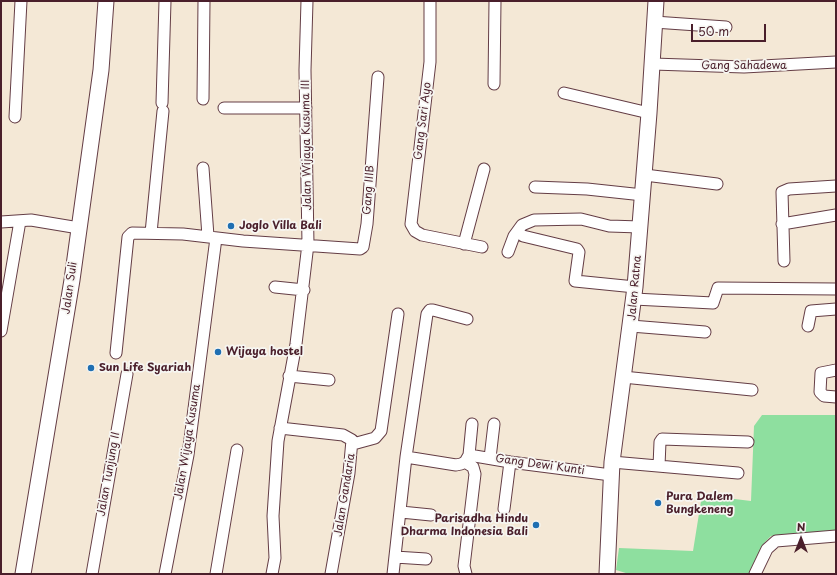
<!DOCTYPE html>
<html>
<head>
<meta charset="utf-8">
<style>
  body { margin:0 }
  #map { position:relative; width:837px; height:575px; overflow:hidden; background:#f4e8d6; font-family:"Playpen Sans",sans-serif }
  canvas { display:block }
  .frame { position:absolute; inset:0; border:2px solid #4a1f2b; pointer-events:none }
  .north { position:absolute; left:781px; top:519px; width:40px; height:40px; -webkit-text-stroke:3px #f6f6f2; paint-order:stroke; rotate:0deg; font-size:11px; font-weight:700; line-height:16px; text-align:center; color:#4a1f2b }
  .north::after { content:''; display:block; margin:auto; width:14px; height:18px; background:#4a1f2b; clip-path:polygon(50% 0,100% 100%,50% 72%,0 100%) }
  .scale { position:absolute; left:691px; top:24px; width:75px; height:18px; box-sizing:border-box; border:2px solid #4a1f2b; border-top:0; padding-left:5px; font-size:12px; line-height:14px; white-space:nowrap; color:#4a1f2b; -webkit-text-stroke:3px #f6f6f2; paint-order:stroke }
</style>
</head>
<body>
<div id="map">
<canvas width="837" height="575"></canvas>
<div class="frame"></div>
<div class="north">N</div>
<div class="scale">50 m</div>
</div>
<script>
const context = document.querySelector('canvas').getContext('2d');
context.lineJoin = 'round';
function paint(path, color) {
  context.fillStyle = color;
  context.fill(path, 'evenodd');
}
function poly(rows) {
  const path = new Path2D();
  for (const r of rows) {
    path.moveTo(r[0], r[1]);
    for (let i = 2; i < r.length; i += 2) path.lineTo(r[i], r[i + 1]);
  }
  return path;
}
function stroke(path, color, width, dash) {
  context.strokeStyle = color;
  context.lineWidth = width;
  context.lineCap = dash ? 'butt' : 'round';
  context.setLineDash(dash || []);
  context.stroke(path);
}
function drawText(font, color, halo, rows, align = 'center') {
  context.font = font + ' "Playpen Sans",sans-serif';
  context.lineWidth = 3.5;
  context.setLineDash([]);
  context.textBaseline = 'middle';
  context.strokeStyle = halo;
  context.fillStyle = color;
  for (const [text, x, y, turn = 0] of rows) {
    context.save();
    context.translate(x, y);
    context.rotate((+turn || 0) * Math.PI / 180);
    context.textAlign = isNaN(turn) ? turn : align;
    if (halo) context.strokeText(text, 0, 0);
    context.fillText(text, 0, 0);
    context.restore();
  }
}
const green = poly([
  [762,415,836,415,836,532,771,536,765,542,749,574,629,574,616,570,619,548,693,551,702,495,751,501,754,426]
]);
const street = poly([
  [430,1,430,62,411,224,415,231,422,235,482,247],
  [654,22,726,27],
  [653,64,744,67,836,62],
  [494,84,495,1],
  [564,93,649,113],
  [203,99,204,1],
  [162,103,165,1],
  [224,108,306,108],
  [15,117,21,1],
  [203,168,208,236],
  [645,175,717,184],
  [535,187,587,189,643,195],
  [1,222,31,220,79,228],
  [782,224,836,215],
  [151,233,163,111],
  [523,236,577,249,579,252,575,281,635,287],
  [464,244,484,169],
  [508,252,514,236,522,225,534,220,581,219,609,226,640,227],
  [784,261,782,192,789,189,836,186],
  [275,287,304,290],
  [634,299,713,303,718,288,836,289],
  [631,326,705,332],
  [808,326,811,311,836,309],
  [1,331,20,221],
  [116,353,128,237,132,233,183,234,243,241,360,249,363,247,367,224,378,77],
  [836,370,821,373,820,392,824,396,836,397],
  [289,376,329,380],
  [623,377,752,390],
  [280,428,343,435,352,440,349,473,331,574],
  [353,444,375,438,381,431,398,314],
  [469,455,510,462,611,475],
  [406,457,456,465,461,464,465,462,469,455,472,424],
  [490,458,494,424],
  [465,462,473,467,475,474,464,566,466,574],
  [612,462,738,473],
  [659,466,660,442,662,439,748,442],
  [504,509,510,462],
  [401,512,431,515],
  [395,557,426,559],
  [92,574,127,374],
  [165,574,188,455,216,238],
  [216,574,237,450],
  [272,574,275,558,273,516,278,441,296,344,308,244,305,70,307,1],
  [393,574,406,457,427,314,430,310,433,310,467,319],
  [755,574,767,549,776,541,836,536]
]);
const secondary = poly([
  [23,574,72,280,101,70,106,1],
  [607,574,612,462,635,287,649,113,656,1]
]);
const markers = [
  [231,226,4,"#1f6fb2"],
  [218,352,4,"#1f6fb2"],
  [91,368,4,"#1f6fb2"],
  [658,503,4,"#1f6fb2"],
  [536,525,4,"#1f6fb2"]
];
const streetNames = [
  ["Gang Sahadewa",744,66],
  ["Gang Sari Ayo",423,121,-83],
  ["Jalan Wijaya Kusuma III",307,145,-91],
  ["Gang IIIB",369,190,-86],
  ["Jalan Suli",70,288,-82],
  ["Jalan Ratna",635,288,-85],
  ["Jalan Wijaya Kusuma",188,442,-81],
  ["Gang Dewi Kunti",540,465,8],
  ["Jalan Tunjung II",109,474,-80],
  ["Jalan Gandaria",345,495,-81]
];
const poiNames = [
  ["Joglo Villa Bali",239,226],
  ["Wijaya hostel",226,352],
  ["Sun Life Syariah",99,368],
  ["Pura Dalem",666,497],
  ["Bungkeneng",666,510],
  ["Parisadha Hindu",528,519,"right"],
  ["Dharma Indonesia Bali",528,532,"right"]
];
paint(green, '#8edf9f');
stroke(street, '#643d45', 13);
stroke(secondary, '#643d45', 17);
stroke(street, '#fff', 11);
stroke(secondary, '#fff', 15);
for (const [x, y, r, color] of markers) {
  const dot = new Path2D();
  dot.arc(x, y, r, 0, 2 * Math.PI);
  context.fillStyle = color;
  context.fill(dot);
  stroke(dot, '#f6f6f2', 1.5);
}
drawText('11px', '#4a1f2b', '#f6f6f2', streetNames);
drawText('bold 11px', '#4a1f2b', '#f6f6f2', poiNames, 'left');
</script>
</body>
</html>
